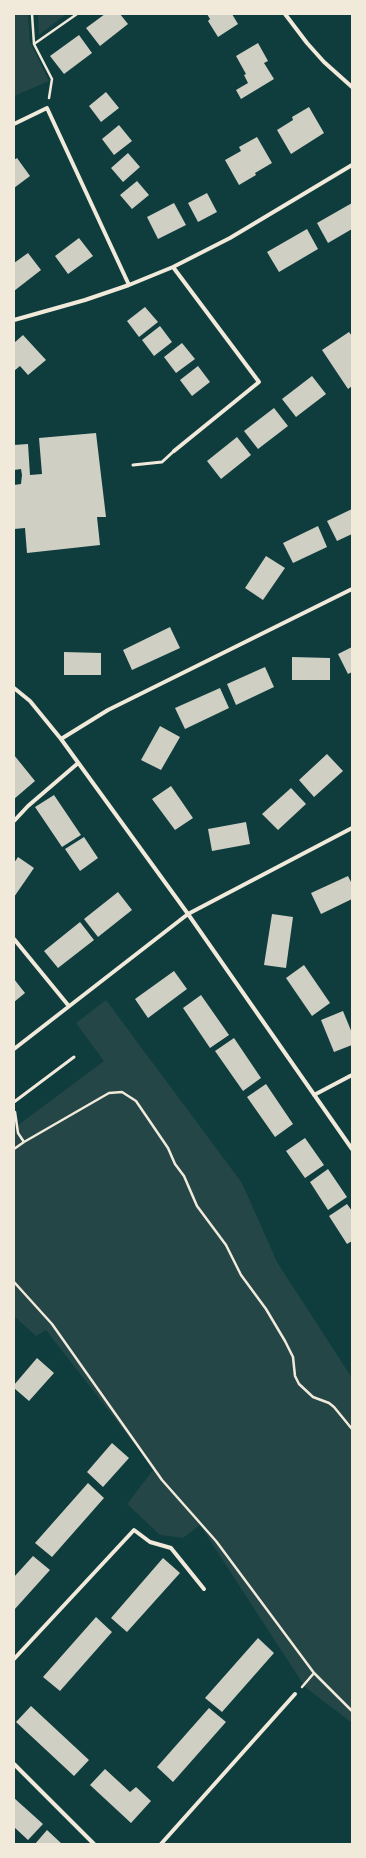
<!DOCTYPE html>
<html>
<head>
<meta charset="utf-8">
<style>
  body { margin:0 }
  #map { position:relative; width:366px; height:1858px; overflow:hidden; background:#0f3d3e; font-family:Montserrat,sans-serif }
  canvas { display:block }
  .frame { position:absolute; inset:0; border:15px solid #f1e9da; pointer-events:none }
</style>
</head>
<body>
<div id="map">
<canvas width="366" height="1858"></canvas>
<div class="frame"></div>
</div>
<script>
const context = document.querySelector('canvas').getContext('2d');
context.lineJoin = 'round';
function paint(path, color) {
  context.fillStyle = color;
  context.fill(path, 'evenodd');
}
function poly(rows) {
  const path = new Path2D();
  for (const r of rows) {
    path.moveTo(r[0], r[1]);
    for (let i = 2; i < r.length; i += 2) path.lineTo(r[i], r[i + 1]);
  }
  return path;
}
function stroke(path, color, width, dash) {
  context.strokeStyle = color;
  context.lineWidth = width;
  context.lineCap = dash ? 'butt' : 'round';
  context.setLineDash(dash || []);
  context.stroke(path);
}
const green = poly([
  [14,14,28,14,30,42,49,81,14,96],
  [38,14,66,14,39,35],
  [106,1000,242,1183,277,1262,352,1378,352,1723,305,1687,200,1525,183,1538,160,1535,127,1504,154,1469,46,1330,36,1336,14,1316,14,1122,17,1126,104,1061,76,1023]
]);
const building = poly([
  [105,14,120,14,128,24,100,46,86,28],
  [207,14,232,14,238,24,218,37,208,21,210,19],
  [79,35,92,53,64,74,50,56],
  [258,43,268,61,264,63,274,79,241,99,236,90,248,83,244,75,246,74,236,56],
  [106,92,119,108,101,122,89,106],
  [309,107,324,133,291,154,277,130,293,120,292,117],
  [119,125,132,141,114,155,102,139],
  [257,137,272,163,255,173,256,175,239,185,225,160,241,151,239,147],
  [128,153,140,167,123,182,111,168],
  [17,158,30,176,14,188,14,160],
  [137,181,149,195,132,209,120,195],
  [207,193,217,212,198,222,188,203],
  [174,203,186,225,158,239,147,217],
  [352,203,352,229,328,243,317,223],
  [307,229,318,249,279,272,267,252],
  [79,238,93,256,68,274,55,256],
  [28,253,41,270,14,291,14,263],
  [145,307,158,322,139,337,127,321],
  [160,326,172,342,154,356,142,340],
  [349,332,352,336,352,386,348,389,322,350],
  [23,335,46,360,28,375,20,366,14,371,14,343],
  [182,343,195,359,176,373,164,357],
  [198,366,210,382,192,396,180,380],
  [312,376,326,394,296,417,282,399],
  [274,408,288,426,258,449,244,431],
  [96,433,106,517,97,517,100,545,27,553,25,528,14,529,14,485,21,484,22,475,21,469,14,470,14,445,28,444,30,475,42,474,39,438],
  [237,437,251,455,221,479,207,461],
  [352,509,352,534,337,541,327,521],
  [318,526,327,547,293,563,283,543],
  [266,556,285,568,263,600,245,588],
  [170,627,180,648,132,670,123,650],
  [352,647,352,672,348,674,338,654],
  [64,652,101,653,101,675,64,675],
  [292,657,330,658,330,680,292,680],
  [265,667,274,687,236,705,227,684],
  [220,688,229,708,185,729,175,708],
  [160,726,180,737,161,770,141,760],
  [327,754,343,771,314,797,299,780],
  [14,755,35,781,14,799],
  [171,786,193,818,175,830,152,799],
  [291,788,306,804,278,830,262,814],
  [54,795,81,835,62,847,35,807],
  [246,822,250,844,212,851,208,829],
  [84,837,98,858,80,871,65,849],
  [18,857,34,868,14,897,14,863],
  [348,876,352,884,352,899,321,914,311,893],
  [118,892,132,910,98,937,84,919],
  [272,914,293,917,286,968,264,965],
  [80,922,94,940,58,968,44,951],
  [304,965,330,1003,312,1016,286,978],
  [174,971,187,989,148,1018,135,999],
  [14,979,25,993,14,1002],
  [201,995,229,1035,210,1048,183,1008],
  [343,1011,352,1033,352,1045,334,1052,321,1020],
  [234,1038,261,1078,243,1091,215,1051],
  [266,1084,293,1124,275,1137,247,1097],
  [305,1138,324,1165,305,1178,286,1151],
  [328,1169,347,1197,328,1210,310,1182],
  [347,1204,352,1211,352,1241,347,1244,329,1216],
  [37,1358,54,1373,29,1401,14,1388,14,1385],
  [112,1443,129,1458,103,1487,87,1472],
  [88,1483,104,1498,52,1557,35,1543],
  [33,1556,50,1570,14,1610,14,1577],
  [163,1558,180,1573,127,1632,111,1618],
  [96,1617,112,1632,60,1691,43,1677],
  [258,1638,274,1653,222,1712,205,1698],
  [31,1706,89,1760,74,1776,16,1722],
  [209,1708,226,1722,173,1782,157,1767],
  [105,1769,130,1792,136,1787,151,1801,131,1823,90,1785],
  [14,1798,43,1824,28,1840,14,1827],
  [47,1830,62,1844,35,1844]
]);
const path = poly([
  [32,14,34,44,52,79,49,98],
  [34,44,77,14],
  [24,1142,109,1093,122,1092,136,1101,168,1148,175,1164,184,1176,197,1206,226,1245,241,1275,266,1309,285,1341,293,1357,295,1376,299,1384,313,1397,329,1403,334,1407,352,1429],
  [14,1149,24,1142,18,1133,15,1112],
  [14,1282,52,1324,162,1480,216,1541,314,1673],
  [302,1687,314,1673,352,1711]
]);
const service = poly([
  [133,465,162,462,174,451],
  [14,1102,74,1057]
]);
const minor = poly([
  [285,14,307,43,324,62,352,87],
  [14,124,47,108,129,285],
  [173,267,259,382,174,451],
  [14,320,85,300,129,285,173,267,230,238,352,165],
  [14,688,30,701,61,739,188,914,352,1149],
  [61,739,108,710,352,589],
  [14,821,28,806,77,764],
  [14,939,68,1005],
  [14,1049,188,914,352,828],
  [314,1095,352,1075],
  [14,1659,134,1530,150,1542,171,1548,204,1589],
  [14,1764,94,1844],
  [161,1844,295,1694]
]);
paint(green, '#244646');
paint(building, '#cfcfc3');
stroke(path, '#f1e9da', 2.5);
stroke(service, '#f1e9da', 3);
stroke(minor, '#f1e9da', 4);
</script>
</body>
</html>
